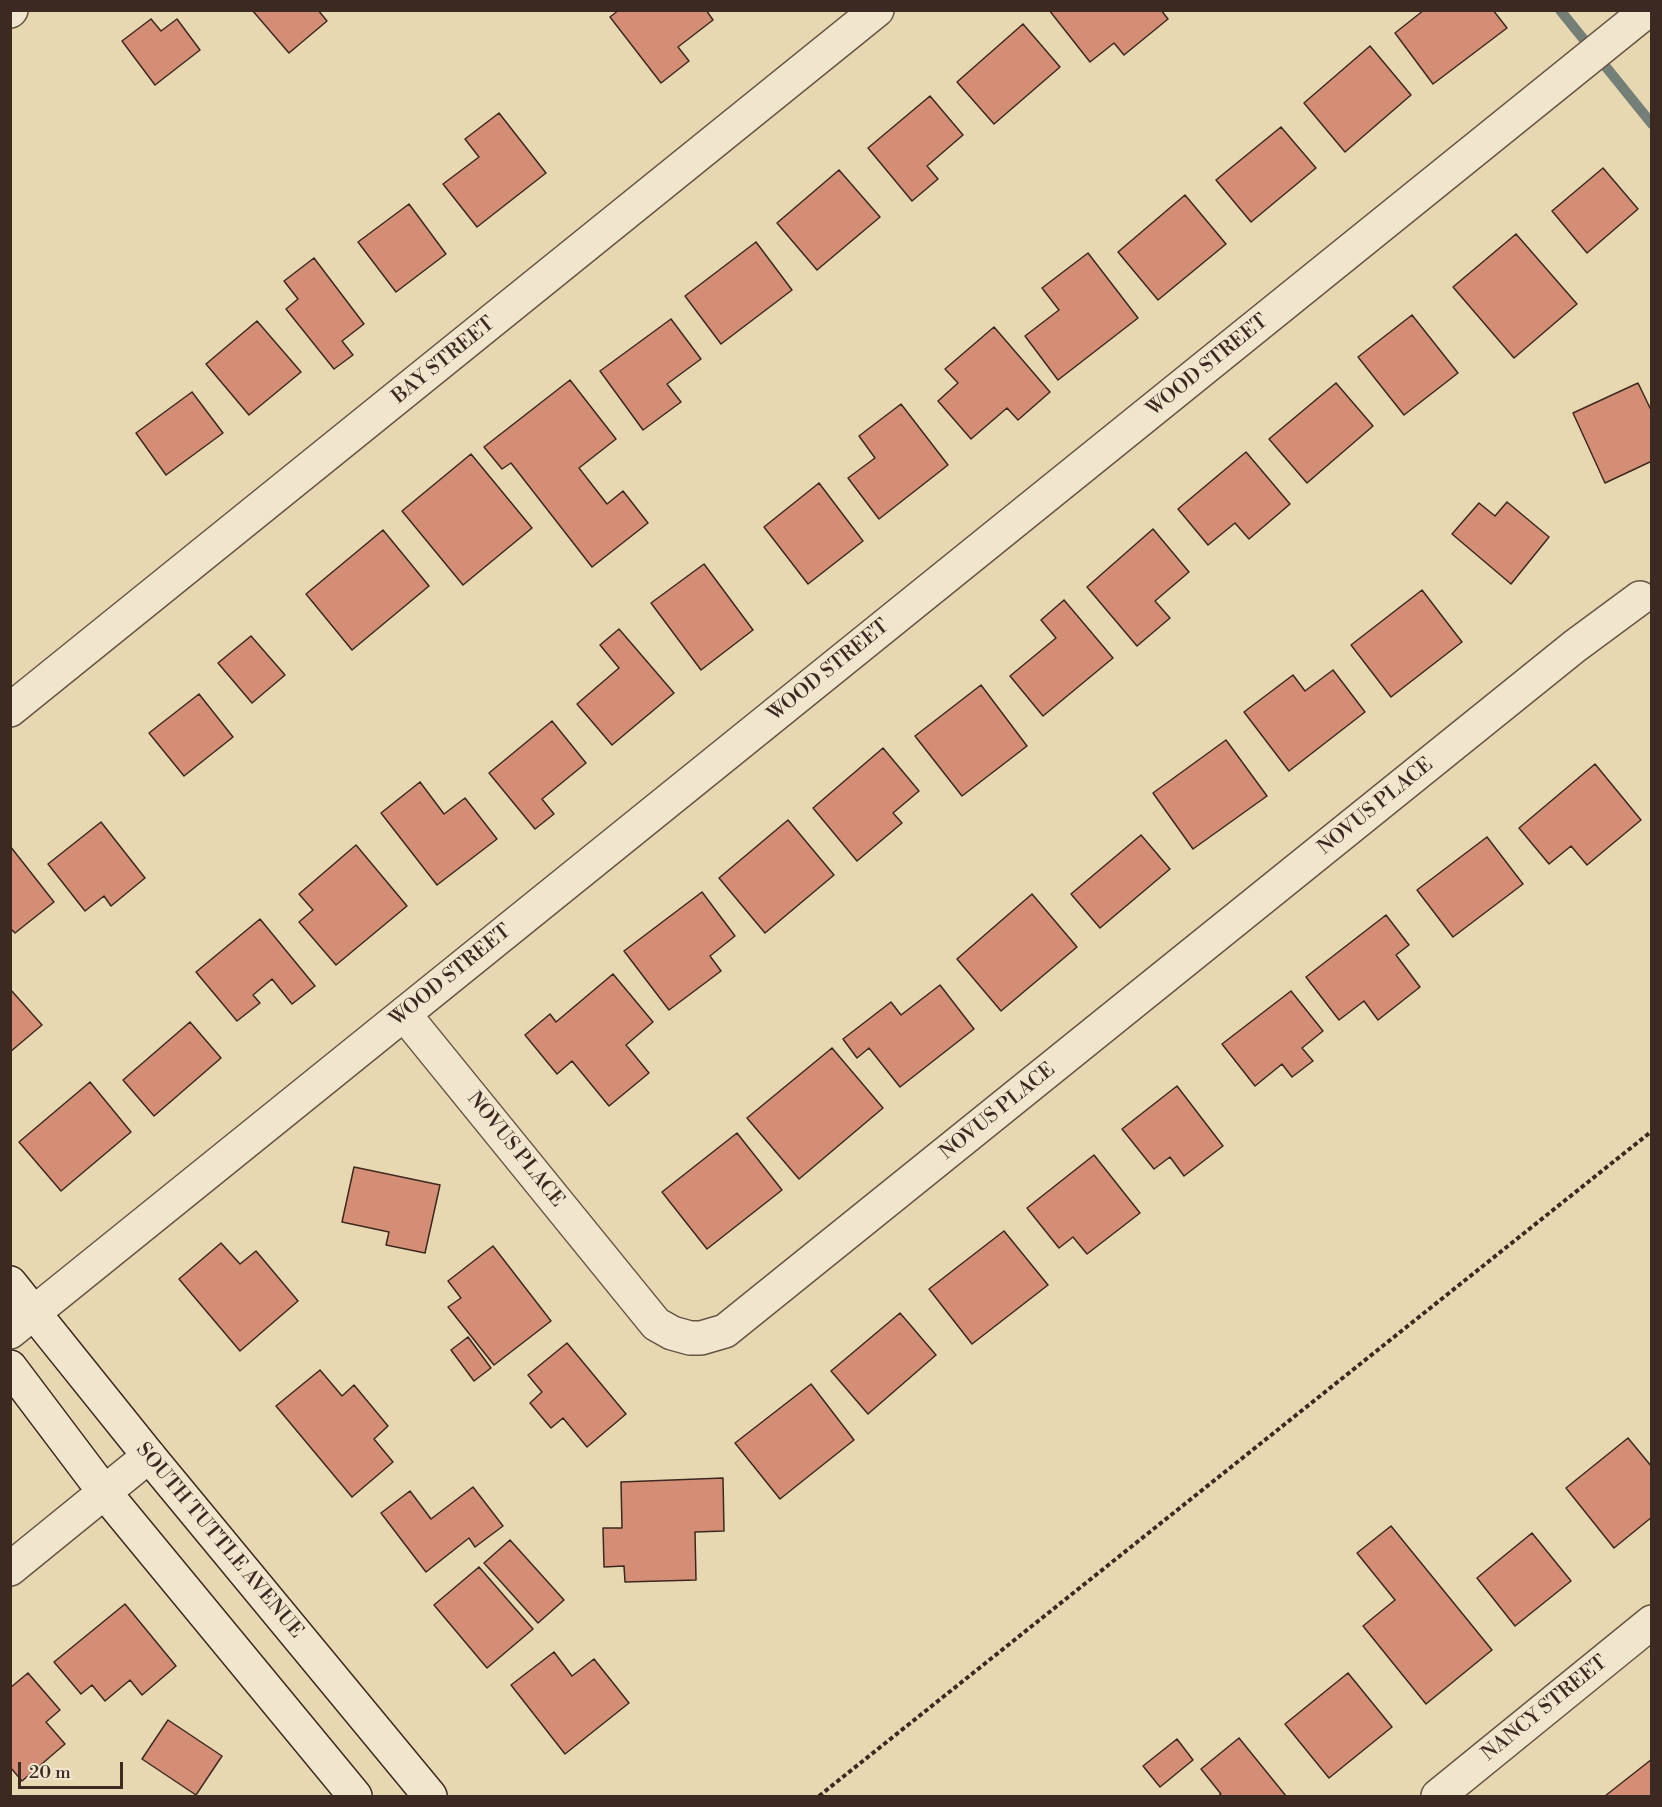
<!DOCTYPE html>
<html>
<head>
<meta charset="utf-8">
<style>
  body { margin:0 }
  #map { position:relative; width:1662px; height:1807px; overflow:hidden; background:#e8d8b2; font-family:"Libre Bodoni",serif }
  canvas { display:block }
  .frame { position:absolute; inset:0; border:12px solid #3c2921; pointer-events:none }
  .scale { position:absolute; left:18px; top:1762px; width:105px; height:27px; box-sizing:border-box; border:3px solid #3c2921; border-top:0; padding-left:8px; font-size:18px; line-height:21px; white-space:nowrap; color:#3c2921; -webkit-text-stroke:4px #f0e6cd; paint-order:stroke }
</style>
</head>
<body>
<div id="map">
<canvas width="1662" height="1807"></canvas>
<div class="frame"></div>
<div class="scale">20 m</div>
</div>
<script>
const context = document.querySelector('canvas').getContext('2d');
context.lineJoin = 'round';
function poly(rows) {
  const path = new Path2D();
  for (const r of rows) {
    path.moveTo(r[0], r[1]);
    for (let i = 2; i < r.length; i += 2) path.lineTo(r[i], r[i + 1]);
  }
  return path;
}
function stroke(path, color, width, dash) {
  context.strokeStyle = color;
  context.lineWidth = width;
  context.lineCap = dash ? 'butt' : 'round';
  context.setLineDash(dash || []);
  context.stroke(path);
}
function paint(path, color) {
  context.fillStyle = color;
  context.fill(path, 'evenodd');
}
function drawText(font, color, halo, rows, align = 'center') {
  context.font = font + ' "Libre Bodoni",serif';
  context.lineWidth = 4.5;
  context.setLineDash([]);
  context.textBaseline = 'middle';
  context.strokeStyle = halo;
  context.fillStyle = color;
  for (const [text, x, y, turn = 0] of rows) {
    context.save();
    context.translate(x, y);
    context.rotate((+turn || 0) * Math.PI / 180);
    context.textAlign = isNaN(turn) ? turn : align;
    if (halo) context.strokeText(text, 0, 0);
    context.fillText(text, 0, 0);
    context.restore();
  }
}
const stream = poly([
  [1560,10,1652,124]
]);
const building = poly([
  [252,10,318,10,327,21,289,53,252,10],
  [619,10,706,10,713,20,678,47,689,61,661,83,610,17,619,10],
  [1049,10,1161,10,1168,19,1124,55,1114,43,1090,62,1049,10],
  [1424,10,1493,10,1507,28,1433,84,1395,33,1424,10],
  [151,19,161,31,177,19,200,50,155,85,122,41,151,19],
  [1023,24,1060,67,994,124,957,82,1023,24],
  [1370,46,1411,95,1345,152,1304,103,1370,46],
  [930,96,963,135,927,166,938,179,912,201,868,148,930,96],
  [499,113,546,173,477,227,443,184,479,157,465,139,499,113],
  [1281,127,1316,168,1251,222,1216,180,1281,127],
  [1603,168,1638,209,1587,253,1552,211,1603,168],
  [839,170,880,217,817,270,777,223,839,170],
  [1185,195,1226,244,1158,300,1118,252,1185,195],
  [409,204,446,254,396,292,358,242,409,204],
  [1516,234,1577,304,1514,358,1453,287,1516,234],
  [756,242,792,290,721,344,685,296,756,242],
  [1088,253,1138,318,1058,380,1025,336,1059,310,1042,288,1088,253],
  [314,258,364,324,342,341,353,355,334,369,286,309,298,299,284,281,314,258],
  [1412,315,1458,373,1404,415,1358,357,1412,315],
  [671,319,701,359,667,384,681,402,643,430,600,371,671,319],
  [257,321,301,372,249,415,206,364,257,321],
  [994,327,1050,392,1018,420,1007,408,971,439,938,401,958,383,945,369,994,327],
  [570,380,616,439,579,468,607,504,623,491,648,523,592,567,511,463,502,469,484,447,570,380],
  [1336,383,1373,426,1307,483,1269,439,1336,383],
  [1638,383,1652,412,1652,461,1605,483,1573,413,1638,383],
  [192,392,223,433,166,475,136,433,192,392],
  [901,404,948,465,879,519,848,478,875,458,859,436,901,404],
  [1246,452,1290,504,1249,539,1235,523,1208,545,1178,509,1246,452],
  [471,454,532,528,463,585,402,511,471,454],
  [819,483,863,541,808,584,764,527,819,483],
  [1507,502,1549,537,1511,584,1452,534,1479,503,1495,516,1507,502],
  [1153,529,1189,572,1155,601,1170,618,1137,646,1087,587,1153,529],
  [383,530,429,586,352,650,306,594,383,530],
  [704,564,753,630,701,670,651,603,704,564],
  [1422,590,1462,642,1391,697,1351,645,1422,590],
  [1064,600,1113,658,1043,716,1010,676,1056,638,1041,620,1064,600],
  [619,629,674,693,612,745,577,704,619,668,600,645,619,629],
  [251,636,285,675,252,703,218,663,251,636],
  [1333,670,1365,712,1289,771,1244,712,1293,675,1305,691,1333,670],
  [981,685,1027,746,962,796,915,736,981,685],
  [199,694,233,737,184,776,149,733,199,694],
  [552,721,586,763,542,799,554,814,535,829,489,773,552,721],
  [1226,740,1267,796,1193,849,1153,793,1226,740],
  [883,748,919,791,893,813,902,823,857,861,813,808,883,748],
  [1595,764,1641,820,1587,865,1571,846,1549,864,1519,828,1595,764],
  [420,782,444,814,465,798,497,839,437,885,381,813,420,782],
  [788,820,834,875,765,933,719,878,788,820],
  [101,822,145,878,111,906,104,896,85,911,48,864,101,822],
  [1141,835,1170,869,1100,928,1071,894,1141,835],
  [1487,837,1523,884,1453,937,1417,890,1487,837],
  [356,845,407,906,336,965,299,922,313,910,299,894,356,845],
  [10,846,54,902,15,933,10,928,10,846],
  [702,892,735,936,710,956,721,971,669,1010,624,951,702,892],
  [1032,894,1077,947,1001,1011,957,959,1032,894],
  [1386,915,1409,945,1396,955,1420,987,1378,1020,1364,1001,1339,1020,1306,977,1386,915],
  [260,919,315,986,292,1004,272,979,253,995,260,1003,237,1021,196,972,260,919],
  [613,974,653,1022,626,1045,649,1073,609,1106,572,1061,557,1074,525,1035,550,1014,556,1022,613,974],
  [940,985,974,1029,900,1087,869,1048,857,1058,843,1039,891,1002,901,1015,940,985],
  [10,989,42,1025,10,1052,10,989],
  [1291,991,1323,1031,1302,1048,1313,1061,1292,1077,1282,1064,1255,1086,1222,1044,1291,991],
  [190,1022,221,1058,154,1116,123,1080,190,1022],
  [832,1048,883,1108,799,1179,747,1118,832,1048],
  [90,1082,131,1132,61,1191,19,1142,90,1082],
  [1177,1086,1223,1146,1184,1176,1170,1157,1154,1169,1122,1129,1177,1086],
  [737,1133,782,1190,707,1249,662,1192,737,1133],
  [1094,1155,1140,1213,1087,1254,1073,1237,1059,1248,1027,1208,1094,1155],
  [354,1167,440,1185,425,1253,386,1245,389,1232,342,1222,354,1167],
  [1004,1231,1048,1285,972,1344,929,1289,1004,1231],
  [221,1243,240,1264,256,1251,298,1301,240,1351,179,1279,221,1243],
  [493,1246,551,1321,494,1365,448,1307,461,1298,448,1281,493,1246],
  [900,1313,936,1355,868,1414,831,1371,900,1313],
  [468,1337,491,1368,474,1381,451,1350,468,1337],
  [567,1343,626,1414,587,1447,563,1418,551,1428,530,1403,542,1392,528,1375,567,1343],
  [320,1370,342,1396,354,1385,388,1426,374,1439,393,1462,352,1497,276,1406,320,1370],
  [811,1384,854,1440,780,1499,735,1443,811,1384],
  [1628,1438,1652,1467,1652,1517,1614,1548,1566,1488,1628,1438],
  [723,1478,724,1531,695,1532,696,1580,625,1582,624,1566,604,1567,603,1528,622,1528,621,1482,723,1478],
  [473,1487,503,1526,475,1547,469,1538,426,1572,381,1513,410,1491,431,1519,473,1487],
  [1391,1526,1492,1650,1426,1704,1363,1626,1395,1600,1357,1553,1391,1526],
  [1532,1533,1571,1581,1515,1626,1477,1578,1532,1533],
  [510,1540,564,1600,538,1623,484,1563,510,1540],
  [479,1567,533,1629,487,1668,434,1605,479,1567],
  [125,1604,176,1666,142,1695,130,1680,105,1701,92,1685,81,1694,54,1662,125,1604],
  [554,1652,572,1676,594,1659,629,1703,565,1754,511,1685,554,1652],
  [28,1673,60,1710,46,1722,65,1744,22,1781,10,1767,10,1688,28,1673],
  [1348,1673,1392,1727,1329,1778,1285,1724,1348,1673],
  [168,1720,222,1756,196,1795,142,1759,168,1720],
  [1239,1738,1286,1796,1218,1796,1221,1794,1201,1769,1239,1738],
  [1177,1739,1193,1760,1160,1787,1143,1766,1177,1739],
  [1652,1759,1652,1796,1605,1796,1652,1759]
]);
const path = poly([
  [819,1796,1652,1131]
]);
const street = poly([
  [10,11,11,10],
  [10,710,877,10],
  [404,1014,656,1324,672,1333,690,1338,701,1338,725,1331,1575,646,1640,598],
  [10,1332,1648,10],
  [10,1569,149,1456],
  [1438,1796,1652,1622]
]);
const secondary = poly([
  [10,1283,149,1456,430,1796],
  [10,1367,105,1493,355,1796]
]);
const streetNames = [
  ["BAY STREET",444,361,-39],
  ["WOOD STREET",1208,366,-39],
  ["WOOD STREET",829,671,-39],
  ["NOVUS PLACE",1376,807,-39],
  ["WOOD STREET",451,976,-39],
  ["NOVUS PLACE",998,1112,-39],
  ["NOVUS PLACE",515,1150,51],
  ["SOUTH TUTTLE AVENUE",219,1541,50],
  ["NANCY STREET",1545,1709,-39]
];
stroke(stream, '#737f77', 10);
paint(building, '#d58e76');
stroke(building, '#3c2921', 1.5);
stroke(street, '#675545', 36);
stroke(secondary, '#3c2921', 36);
stroke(path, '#3c2921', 4, [4.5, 3]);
stroke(street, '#f0e6cd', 33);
stroke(secondary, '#f0e6cd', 33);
drawText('20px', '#3c2921', '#f0e6cd', streetNames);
</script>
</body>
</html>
